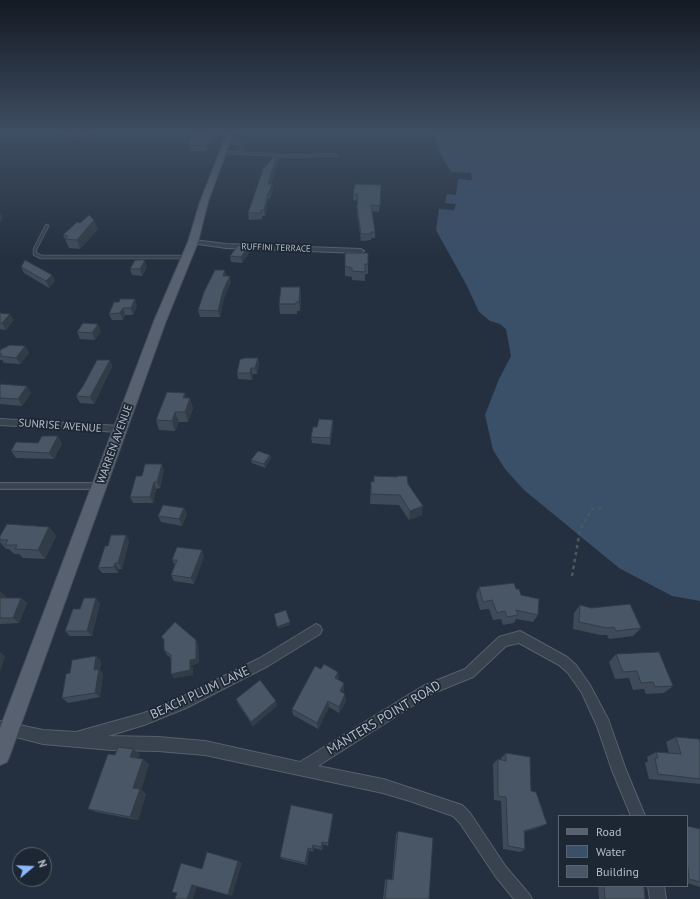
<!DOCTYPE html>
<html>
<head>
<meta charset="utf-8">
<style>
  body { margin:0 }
  #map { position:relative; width:700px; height:899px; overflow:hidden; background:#24303f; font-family:"PT Sans",sans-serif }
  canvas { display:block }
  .legend { position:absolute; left:558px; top:815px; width:130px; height:72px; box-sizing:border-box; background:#1d2734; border:1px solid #5a6370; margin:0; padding:5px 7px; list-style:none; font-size:12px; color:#b5bdca }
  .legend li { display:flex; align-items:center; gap:8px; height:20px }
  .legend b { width:20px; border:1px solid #5a6370 }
  .north { position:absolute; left:12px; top:847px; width:40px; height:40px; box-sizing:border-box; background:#1d2734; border:1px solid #5a6370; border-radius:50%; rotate:71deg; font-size:11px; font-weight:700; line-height:16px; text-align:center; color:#b5bdca }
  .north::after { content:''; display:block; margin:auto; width:14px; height:18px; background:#8bb8f8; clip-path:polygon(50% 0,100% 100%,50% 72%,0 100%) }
</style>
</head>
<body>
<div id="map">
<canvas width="700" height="899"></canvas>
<ul class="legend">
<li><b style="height:5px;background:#57616f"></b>Road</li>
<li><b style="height:11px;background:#3a4f68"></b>Water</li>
<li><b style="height:11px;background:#485665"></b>Building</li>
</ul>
<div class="north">N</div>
</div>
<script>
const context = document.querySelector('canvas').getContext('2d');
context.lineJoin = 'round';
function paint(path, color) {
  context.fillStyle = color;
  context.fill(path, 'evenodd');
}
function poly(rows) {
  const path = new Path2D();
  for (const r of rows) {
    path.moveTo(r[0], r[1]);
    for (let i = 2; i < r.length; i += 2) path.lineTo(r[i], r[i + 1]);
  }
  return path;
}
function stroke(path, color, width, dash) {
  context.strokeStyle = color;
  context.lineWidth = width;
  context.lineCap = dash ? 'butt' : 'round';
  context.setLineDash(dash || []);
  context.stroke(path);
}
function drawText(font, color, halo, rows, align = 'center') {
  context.font = font + ' "PT Sans",sans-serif';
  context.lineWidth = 3.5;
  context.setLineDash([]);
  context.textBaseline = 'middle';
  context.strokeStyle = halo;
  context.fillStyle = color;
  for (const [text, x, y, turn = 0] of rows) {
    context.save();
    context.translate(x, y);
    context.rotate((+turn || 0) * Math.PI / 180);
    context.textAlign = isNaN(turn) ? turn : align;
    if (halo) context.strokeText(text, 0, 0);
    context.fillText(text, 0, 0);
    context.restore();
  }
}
const water = poly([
  [434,133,700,133,700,601,672,596,619,568,524,490,505,469,493,450,485,415,499,379,511,356,506,329,500,324,490,321,479,312,467,286,436,230,439,209,454,210,456,204,445,203,447,194,456,195,458,179,472,180,471,173,451,172,437,148]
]);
const path = poly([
  [572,576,580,530,592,509,602,508]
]);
const serviceFar2 = poly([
  [60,133,74,137,92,133],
  [222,153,240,153,243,145,227,141],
  [240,153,290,156,336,155]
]);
const serviceFar1 = poly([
  [47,226,35,249,35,254,41,257,185,257]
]);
const service = poly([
  [0,486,96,486]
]);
const minor = poly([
  [193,240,226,244,361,249,364,251,361,253,226,248,191,243,191,241,193,240],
  [0,419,120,426,124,429,120,432,0,425,0,419],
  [316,624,320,626,322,630,320,634,268,666,186,708,144,725,108,736,158,737,205,741,300,762,423,686,465,669,499,637,520,631,567,657,576,665,590,685,608,719,626,770,645,816,631,816,612,770,597,726,582,693,568,673,559,665,519,643,506,646,473,677,431,694,318,766,383,779,462,805,470,813,506,867,529,894,532,899,514,899,496,877,460,823,453,816,410,801,383,793,205,755,158,751,112,750,43,744,0,733,0,721,43,730,76,732,144,713,178,699,260,658,316,624],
  [648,886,664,886,666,899,650,899,648,886]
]);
const primary = poly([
  [227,133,233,133,208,202,198,242,166,321,10,755,7,762,0,765,0,728,154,321,188,242,200,202,227,133]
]);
const wall = poly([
  [195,133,212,133,213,138,206,151,189,151,188,145],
  [278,152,279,158,271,184,273,189,270,199,268,199,265,216,262,216,262,219,249,220,248,213],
  [381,185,379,212,372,211,375,232,375,238,371,238,371,240,361,241,357,213,358,201,353,200,353,194],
  [98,229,80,249,69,248,63,235],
  [249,253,242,263,231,262,230,256],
  [368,253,368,274,365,274,365,281,352,280,352,277,345,276,345,266],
  [21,267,52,275,55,281,49,288,24,273],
  [147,267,142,276,132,275,130,269],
  [226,276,231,282,224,298,220,317,200,317,198,310],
  [300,287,301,297,300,311,297,311,297,314,280,314,279,304],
  [114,302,137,305,133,315,125,315,123,320,112,320,109,314],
  [0,313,14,320,6,330,0,329],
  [101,331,95,340,80,339,77,332],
  [25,346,29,353,20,364,4,363,2,360,0,360,0,350],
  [258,358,259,364,257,374,253,374,252,380,238,379,237,373],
  [110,360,112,367,94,404,80,403,76,396],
  [0,384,31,393,22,406,0,404],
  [186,398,193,408,188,422,179,422,175,431,159,430,156,420],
  [333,420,333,427,330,445,312,443,311,437,317,427],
  [38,443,62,443,54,459,16,458,11,451],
  [270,455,271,458,265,468,252,463,251,460],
  [164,470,160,488,156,489,153,503,133,503,130,497,142,476],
  [371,481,408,484,422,515,409,520,399,505,370,504],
  [184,508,187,514,182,526,161,522,158,516],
  [49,527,56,536,45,559,23,558,19,554,14,554,9,549,6,549,0,542,0,536],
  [126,535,129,541,122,569,119,569,118,573,102,573,98,568,108,546],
  [204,556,194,584,174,581,171,575,175,565,172,560],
  [479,587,516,589,538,615,533,622,516,619,514,623,503,625,501,619,493,620,489,609,480,610,476,595],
  [0,592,6,597,5,598,21,598,27,603,19,623,0,624],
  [100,603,92,636,70,636,65,631,80,609],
  [580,605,641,628,633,636,609,639,607,635,600,635,573,629,574,613],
  [161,637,198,645,199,663,192,665,193,675,174,678,171,674,171,658,167,655,164,650,164,641],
  [616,654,673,686,664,693,646,694,644,689,633,690,629,678,615,679,609,662],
  [96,656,101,661,100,670,103,674,100,697,68,703,62,698,70,673],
  [339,679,338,680,344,683,344,689,343,693,346,701,339,713,329,707,318,729,293,715,292,709],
  [236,699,276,701,277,706,253,726,238,704],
  [676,737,700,743,700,784,649,779,645,763,648,761,647,757,656,752,669,753,666,742],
  [506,753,531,791,547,824,540,827,525,832,525,849,520,852,503,849,501,801,494,800,493,764,498,759,501,760,501,758],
  [140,754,138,758,149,764,141,790,146,794,138,820,96,812,88,809,115,755],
  [333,817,328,846,323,844,322,850,314,848,313,852,309,850,307,865,282,859,280,857],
  [687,826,700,829,700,887,687,883],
  [398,831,429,899,383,899,385,880,387,879,392,880,396,834],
  [598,886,641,886,645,899,599,899]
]);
const shadedWall = poly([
  [212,133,213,138,206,151,205,146],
  [278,152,279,158,269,189,268,184],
  [272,184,273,189,270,199,269,193],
  [268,193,268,199,265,216,264,210],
  [0,213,3,219,0,222],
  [94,220,98,229,80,249,77,240],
  [248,247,249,253,242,263,241,257],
  [145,260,147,267,142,276,140,269],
  [225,270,227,277,223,276],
  [52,275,55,281,49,288,46,281],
  [230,276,231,282,224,298,220,317,218,311,223,291],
  [300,287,301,297,300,311,299,302],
  [135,299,137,305,133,315,131,308],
  [123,308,125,315,123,320,120,313],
  [10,314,14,320,6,330,2,323],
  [98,324,101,331,95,340,92,333],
  [25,346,29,353,20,364,16,358],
  [258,358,259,364,257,374,255,368],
  [110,360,112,367,94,404,90,397],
  [251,368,253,374,252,380,250,373],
  [27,386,31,393,22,406,18,399],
  [185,393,188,403,183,398],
  [190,398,193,408,188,422,185,412],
  [175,412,179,422,175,431,172,421],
  [333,420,333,427,330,445,330,438],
  [58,436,62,443,54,459,49,453],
  [270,455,271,458,265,468,264,464],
  [162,464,164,470,160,488,157,482],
  [154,482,156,489,153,503,150,497],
  [423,506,422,515,409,520,410,511],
  [184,508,187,514,182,526,179,519],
  [49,527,56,536,45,559,38,550],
  [126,535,129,541,122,569,118,563],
  [202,550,204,556,194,584,191,578],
  [115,563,119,569,118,573,114,567],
  [0,592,6,597,3,604,0,601],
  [21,598,27,603,19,623,13,618],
  [96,598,100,603,92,636,87,631],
  [290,622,290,625,278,629,277,627],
  [196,640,198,645,199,663,192,665,193,675,174,678,171,674,190,660],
  [0,652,5,656,0,672],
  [96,656,101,661,100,670,103,674,100,697,95,693,94,670],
  [338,672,339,679,336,685,335,678],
  [344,683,344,689,340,698,340,691],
  [345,694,346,701,339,713,339,707],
  [276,701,277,706,253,726,251,722],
  [328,701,329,707,318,729,317,723],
  [133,749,140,754,137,762,130,757],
  [143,759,149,764,141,790,146,794,138,820,130,817,133,788],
  [333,814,333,817,328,846,328,843],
  [547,824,540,827,519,834,524,831],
  [322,842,323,844,322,850,321,847],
  [313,845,314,848,313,852,312,849],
  [308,848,309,850,307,865,305,863],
  [238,861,242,863,232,896,228,895],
  [192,885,197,886,193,899,187,899]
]);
const building = poly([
  [195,133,212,133,205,146,188,145,195,133],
  [278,152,268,184,272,184,269,193,268,193,264,210,261,210,261,213,248,213,263,169,278,152],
  [355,184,381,185,380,206,371,205,375,232,371,232,371,234,361,234,357,207,358,195,353,194,355,184],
  [89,215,94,220,77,240,65,239,68,236,63,235,77,222,80,223,89,215],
  [238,245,248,247,241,257,230,256,238,245],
  [345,253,368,253,368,264,365,264,365,272,352,271,352,268,345,266,345,253],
  [25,260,52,275,46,281,21,267,25,260],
  [135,260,145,260,140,269,130,269,135,260],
  [215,270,225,270,223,276,230,276,223,291,218,311,198,310,204,292,215,270],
  [281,287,300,287,299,302,296,302,296,304,279,304,281,287],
  [120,299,135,299,131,308,123,308,120,313,109,314,114,302,119,302,120,299],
  [0,313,10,314,2,323,0,323,0,313],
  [83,323,98,324,92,333,77,332,83,323],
  [10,345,25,346,16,358,0,356,2,354,0,354,0,350,10,345],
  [244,358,258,358,255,368,251,368,250,373,237,373,240,359,243,359,244,358],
  [97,360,110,360,90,397,76,396,83,386,97,360],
  [0,384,27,386,18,399,0,398,0,384],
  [167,392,185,393,183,398,190,398,185,412,175,412,172,421,156,420,167,392],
  [319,419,333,420,330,438,311,437,313,427,317,427,319,419],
  [42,436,58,436,49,453,11,451,16,442,38,443,42,436],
  [258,451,270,455,264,464,251,460,258,451],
  [145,464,162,464,157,482,154,482,150,497,130,497,136,476,142,476,145,464],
  [374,476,397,477,397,476,407,476,408,484,423,506,410,511,400,495,371,494,371,481,374,482,374,476],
  [163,505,184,508,179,519,158,516,163,505],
  [7,524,49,527,38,550,15,549,17,545,5,545,8,540,0,540,0,536,7,524],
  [111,535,126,535,118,563,115,563,114,567,98,568,105,546,108,546,111,535],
  [177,547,202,550,191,578,171,575,177,560,172,560,177,547],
  [514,583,516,589,519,589,521,595,539,599,538,615,516,610,518,615,507,617,505,611,497,613,492,600,483,602,479,587,514,583],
  [0,598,21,598,13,618,0,618,0,598],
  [84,598,96,598,87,631,65,631,73,609,80,609,84,598],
  [630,604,641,628,616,631,614,627,607,628,579,622,580,605,591,608,630,604],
  [286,610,290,622,277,627,274,614,286,610],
  [175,622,196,640,196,659,190,660,190,670,171,674,171,655,164,650,164,639,161,637,175,622],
  [659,652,673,686,655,687,653,682,641,683,637,671,623,672,616,654,659,652],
  [96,656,94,670,99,669,95,693,62,698,66,674,70,673,72,660,96,656],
  [324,664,338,672,335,678,344,683,340,691,345,694,339,707,328,701,317,723,292,709,315,666,321,669,324,664],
  [260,680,276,701,251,722,236,699,260,680],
  [676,737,699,739,700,743,700,779,658,774,655,758,658,758,656,752,681,754,676,737],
  [118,747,133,749,130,757,143,759,133,788,140,789,130,817,88,809,108,754,115,755,118,747],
  [506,753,530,757,531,791,536,792,547,824,524,831,525,849,508,846,506,797,498,796,498,759,506,761,506,753],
  [291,805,333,814,328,843,322,842,321,847,313,845,312,849,308,848,305,863,280,857,291,805],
  [621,814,629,816,621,816,621,814],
  [687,826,700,829,700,882,689,879,687,860,687,826],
  [398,831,433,838,429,899,385,899,387,879,393,880,398,831],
  [207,852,238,861,228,895,192,885,187,899,175,899,177,893,172,892,181,863,202,869,207,852],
  [604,886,641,886,644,887,645,899,605,899,604,886]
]);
const farStreetnames = [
  ["RUFFINI TERRACE",276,248,2]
];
const streetNames = [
  ["SUNRISE AVENUE",60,426,4],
  ["WARREN AVENUE",115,444,-70]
];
const nearStreetnames = [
  ["BEACH PLUM LANE",200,693,-25],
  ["MANTERS POINT ROAD",384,718,-31]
];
paint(water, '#3a4f68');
stroke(serviceFar2, '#56606d', 3.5);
stroke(serviceFar1, '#56606d', 4.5);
stroke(service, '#56606d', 8);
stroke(minor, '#56606d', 2);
stroke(primary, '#424b58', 2);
stroke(path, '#455b5d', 2.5, [3.5, 3.5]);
stroke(serviceFar2, '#39424f', 2.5);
stroke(serviceFar1, '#39424f', 3);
stroke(service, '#39424f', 5.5);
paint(minor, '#39424f');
paint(primary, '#57616f');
paint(wall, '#3e4a57');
paint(shadedWall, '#323c47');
paint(building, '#485665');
stroke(building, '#323c47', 1);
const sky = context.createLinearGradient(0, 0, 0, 259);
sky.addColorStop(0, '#141a23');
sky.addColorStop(0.51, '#3f4e63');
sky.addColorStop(1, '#3f4e6300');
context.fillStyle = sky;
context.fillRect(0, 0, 700, 259);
drawText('9px', '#b5bdca', '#1d2734', farStreetnames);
drawText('11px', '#b5bdca', '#1d2734', streetNames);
drawText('13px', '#b5bdca', '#1d2734', nearStreetnames);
</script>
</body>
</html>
